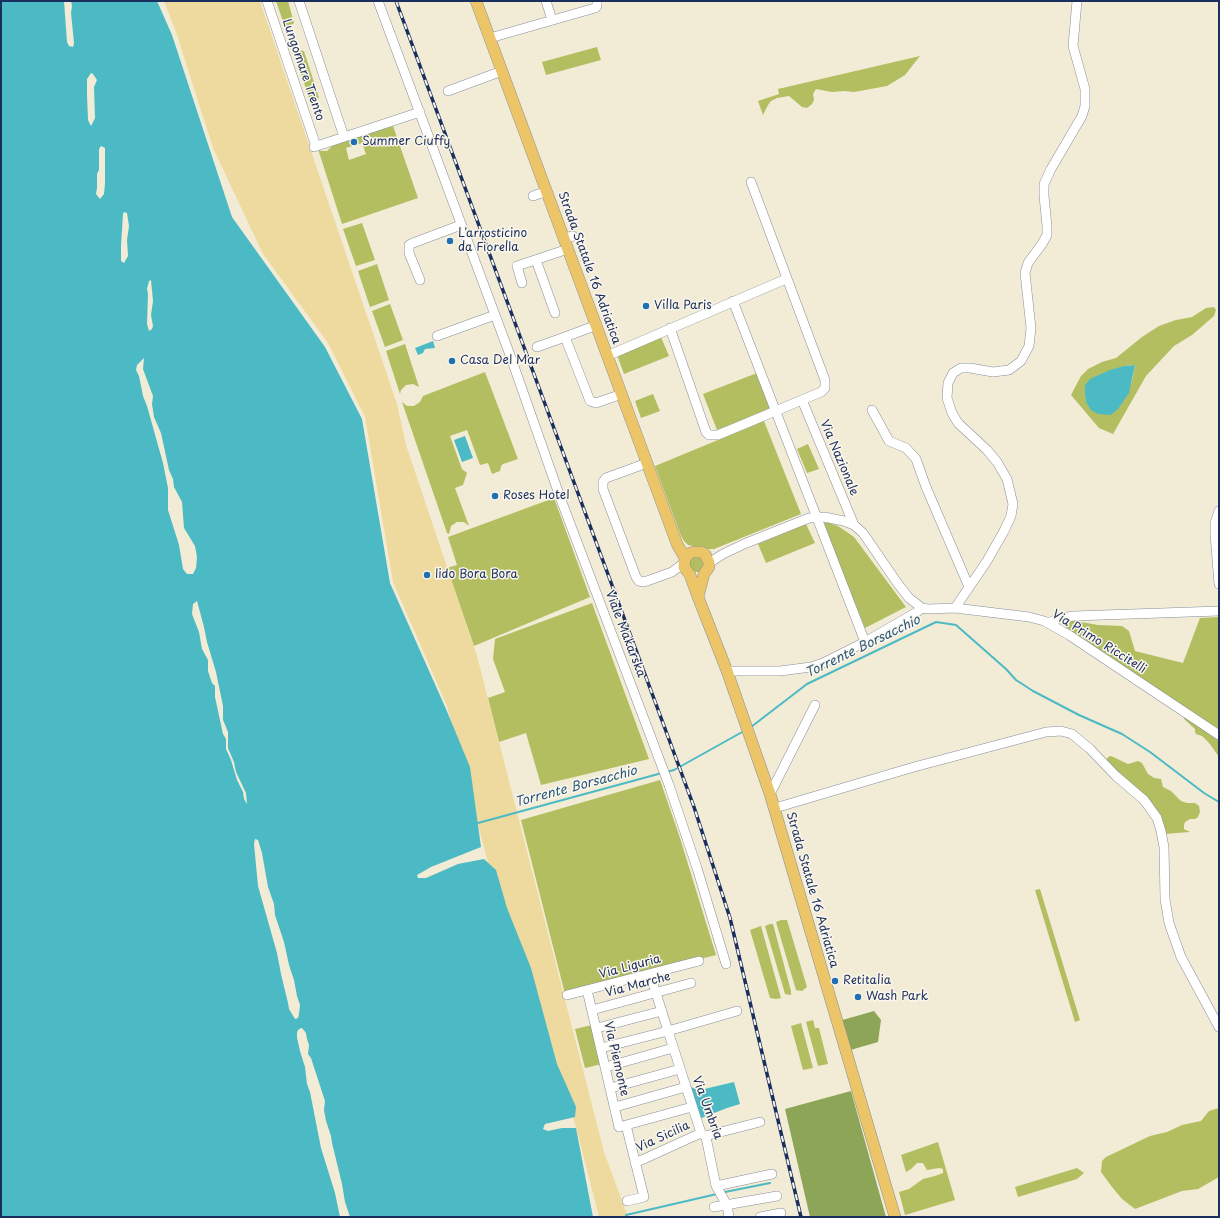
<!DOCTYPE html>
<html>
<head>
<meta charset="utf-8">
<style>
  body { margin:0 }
  #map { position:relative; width:1220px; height:1218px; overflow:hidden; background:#f2ecd6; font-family:"Playpen Sans",sans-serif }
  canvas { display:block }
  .frame { position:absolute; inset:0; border:2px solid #1b2f5e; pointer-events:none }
</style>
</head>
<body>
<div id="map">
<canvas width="1220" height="1218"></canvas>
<div class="frame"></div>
</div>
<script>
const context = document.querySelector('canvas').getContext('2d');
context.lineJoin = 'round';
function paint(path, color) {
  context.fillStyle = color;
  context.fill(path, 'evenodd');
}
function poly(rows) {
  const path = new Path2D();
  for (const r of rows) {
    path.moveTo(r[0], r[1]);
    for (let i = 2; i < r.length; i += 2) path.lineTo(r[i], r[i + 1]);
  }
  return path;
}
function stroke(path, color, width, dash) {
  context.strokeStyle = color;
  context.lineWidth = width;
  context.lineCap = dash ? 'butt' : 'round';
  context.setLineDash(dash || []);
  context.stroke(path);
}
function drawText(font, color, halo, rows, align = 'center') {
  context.font = font + ' "Playpen Sans",sans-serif';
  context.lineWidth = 3;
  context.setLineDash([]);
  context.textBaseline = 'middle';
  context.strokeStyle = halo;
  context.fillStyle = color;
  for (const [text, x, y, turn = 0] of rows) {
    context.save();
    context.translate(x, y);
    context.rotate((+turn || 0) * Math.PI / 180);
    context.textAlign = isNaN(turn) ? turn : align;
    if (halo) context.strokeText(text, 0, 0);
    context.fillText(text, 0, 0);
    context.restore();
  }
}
const green = poly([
  [276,1,288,1,294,23,290,26,287,33],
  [292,47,297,50,304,51,319,98,310,101],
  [597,47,601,60,546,75,542,62],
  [920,56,905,75,887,86,854,92,844,91,832,92,816,89,813,94,814,100,812,104,807,108,802,107,789,96,777,98,771,101,768,105,763,115,758,101,779,94,778,89],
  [393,126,418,198,342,224,318,149,321,151,327,151,334,144],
  [362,143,366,154,349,160,346,148],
  [362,223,375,260,356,266,343,229],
  [377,264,389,300,370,307,358,271],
  [390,304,403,340,385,347,372,311],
  [1214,307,1216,310,1214,316,1192,335,1174,346,1146,376,1113,434,1099,428,1071,395,1081,376,1088,369,1102,362,1116,358,1142,337,1159,326,1176,320,1192,317,1206,308],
  [1135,365,1133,376,1131,384,1124,366],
  [661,337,669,356,624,374,617,355],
  [405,344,419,387,413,384,406,385,401,390,400,394,386,351],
  [485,372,518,459,503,464,501,466,500,471,492,474,488,463,480,465,467,430,450,436,462,469,467,473,463,485,455,488,469,526,464,522,457,522,451,526,449,534,447,533,402,402,407,406,414,406,420,402,423,396],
  [757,373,771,409,717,430,703,394],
  [653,394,660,411,641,418,635,401],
  [764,421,801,514,714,549,708,549,688,545,684,541,681,536,655,466],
  [808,444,819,469,807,473,797,449],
  [554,498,590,597,474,646,447,568,457,565,448,537],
  [822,523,829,523,838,526,854,537,906,607,865,628],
  [806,524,815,543,766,563,758,544],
  [700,556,705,565,700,572,695,572,690,569,690,559],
  [592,603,649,759,541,785,526,733,499,742,488,698,505,692,493,659,495,639],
  [1219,617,1219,732,1064,628,1070,620,1098,625,1122,626,1129,631,1135,651,1183,663,1200,618],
  [1184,716,1219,741,1219,757,1210,744,1202,736,1196,734,1195,732,1195,729,1184,719],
  [1111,756,1128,764,1138,761,1142,763,1148,774,1154,778,1161,779,1163,787,1171,791,1181,801,1187,803,1195,803,1199,806,1200,812,1198,817,1195,819,1190,819,1185,822,1184,825,1184,829,1190,832,1164,834,1163,828,1105,762,1108,757],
  [660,780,680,838,716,955,565,994,521,820],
  [1040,889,1080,1020,1075,1022,1035,890],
  [781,920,787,920,807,987,802,991,796,990,776,922],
  [770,924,773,924,791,991,791,995,785,994,765,926],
  [761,926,781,998,776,999,770,998,750,930],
  [813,1020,815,1028,819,1028,828,1064,818,1066,806,1022],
  [801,1023,813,1068,803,1070,791,1026],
  [592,1025,602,1064,585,1068,575,1029],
  [1219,1108,1219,1177,1198,1189,1182,1191,1135,1209,1122,1199,1112,1187,1101,1172,1102,1161,1106,1157,1150,1136,1167,1132,1182,1125,1201,1121,1209,1111],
  [938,1142,955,1200,905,1215,899,1192,909,1189,923,1179,935,1176,943,1173,943,1169,939,1168,927,1170,923,1163,917,1163,911,1169,906,1172,901,1155],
  [1077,1168,1084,1173,1077,1179,1018,1197,1015,1187]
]);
const forest = poly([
  [874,1011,881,1020,878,1042,847,1051,839,1021],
  [851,1091,886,1217,810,1217,785,1109]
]);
const sand = poly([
  [164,1,260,1,397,404,406,445,477,656,604,1152,628,1217,599,1217,577,1131,552,1047,515,966,447,706,393,582,365,417,328,343,263,254,213,148,176,32]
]);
const water = poly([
  [1,1,157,1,172,35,232,217,325,347,362,419,390,583,446,709,470,767,481,847,431,867,417,875,418,878,426,878,458,864,484,859,496,870,507,908,531,968,557,1064,576,1107,575,1117,545,1124,543,1129,548,1131,562,1128,576,1128,593,1217,1,1217],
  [433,341,435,348,425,349,423,353,418,355,415,348],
  [1135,365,1129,393,1118,409,1111,415,1098,414,1091,410,1086,402,1085,393,1085,385,1090,379,1110,370,1124,366],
  [465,436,473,458,462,462,454,440],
  [734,1082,740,1104,727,1108,699,1119,690,1087,700,1090]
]);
const pier = poly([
  [64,1,71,1,72,6,71,13,74,43,73,47,69,46,67,42],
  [91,73,93,74,97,80,94,87,95,118,91,126,88,120,87,95,87,79],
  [101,146,105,148,105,184,104,194,100,199,96,194,97,188,97,174,99,170,99,149],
  [124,212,127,213,129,226,127,240,128,256,124,263,121,261,121,246,123,214],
  [151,280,153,301,151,315,153,326,152,329,149,331,147,324,148,294,147,289,149,281],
  [144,358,143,369,153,396,152,404,154,417,161,433,169,470,173,479,174,487,182,502,184,528,195,546,197,557,196,568,193,574,187,574,183,569,179,545,168,510,168,488,163,463,147,406,143,396,139,376,136,370,137,365],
  [197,601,204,627,207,642,216,672,223,706,223,720,228,732,228,748,234,762,236,772,246,793,247,804,244,799,243,792,237,780,231,760,226,749,226,739,223,734,215,697,215,686,212,683,208,671,208,660,202,649,199,632,192,614,193,604],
  [255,839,258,840,262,853,268,887,274,904,275,915,284,942,289,965,294,980,297,996,300,1005,299,1014,298,1018,295,1019,289,1009,288,1003,281,974,277,953,258,886,254,844],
  [302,1028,306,1033,307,1039,309,1045,308,1054,311,1058,325,1101,324,1110,326,1121,331,1136,332,1143,342,1184,345,1202,350,1217,340,1217,335,1193,321,1148,310,1092,307,1084,305,1067,300,1051,297,1038,297,1032,299,1029]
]);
const stream = poly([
  [751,727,807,684,936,622,956,625,1006,669,1016,680,1033,691,1079,715,1122,734,1150,752,1204,793,1219,802],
  [666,772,674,770,744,731],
  [478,823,662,773],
  [725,1192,770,1183],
  [626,1215,717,1194]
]);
const minor = poly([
  [267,1,316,146],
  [299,1,344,137],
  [378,1,510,355,560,497,669,785,697,868,726,964],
  [546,1,552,20],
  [490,38,595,8,597,6,597,1],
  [448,91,502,71],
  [314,147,420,112],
  [533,196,547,191],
  [564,238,573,236],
  [536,260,555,313],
  [420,280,409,253,409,245,413,243,461,225],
  [522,283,517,266,568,249],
  [733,301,865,642],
  [597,325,565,337,590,401,596,403,622,394],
  [670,328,706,432,709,435,718,435,821,392,825,388,825,380,751,182],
  [437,336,495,315],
  [537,347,565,337],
  [607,356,786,279],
  [802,400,854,525],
  [872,410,889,441,906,448,916,459,926,487,969,587],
  [647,463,606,478,603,482,603,489,636,577,639,581,642,582,647,581,672,572,684,563],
  [1219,511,1215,523,1215,534,1219,584],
  [709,563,723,554,744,544,809,518,824,517,844,521,854,525,863,533,898,584,909,598,922,608,928,609,955,608,1029,617,1044,621,1069,635,1219,735],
  [955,608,987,561,1004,531,1011,516,1013,504,1007,479,997,462,987,450,958,423,952,413,947,398,948,383,953,373,961,368,970,368,993,372,1009,370,1021,361,1029,346,1031,328,1025,273,1028,263,1042,244,1047,235,1047,226,1044,196,1044,184,1051,169,1082,116,1085,106,1085,89,1073,46,1077,1],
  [1048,623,1060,618,1074,616,1219,611],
  [727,671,780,671,811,667,823,663,865,642,917,612,922,608],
  [770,794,815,705],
  [775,808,914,767,1046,732,1061,731,1072,734,1090,749,1116,776,1144,800,1157,818,1161,831,1164,847,1165,899,1169,923,1181,957,1219,1027],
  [587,990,619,1127,692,1107],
  [567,995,699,961],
  [592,1010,691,983],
  [597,1028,662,1011],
  [601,1048,668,1031,650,974],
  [606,1067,673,1048],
  [611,1088,680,1069],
  [615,1107,686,1087],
  [626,1125,644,1197,627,1201],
  [705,1136,760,1122],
  [635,1163,701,1133],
  [716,1186,772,1174],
  [714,1207,777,1196],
  [729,1217,727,1205,716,1186,706,1137,701,1133,668,1031,737,1011],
  [760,1217,781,1213]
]);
const major = poly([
  [476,1,677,544,685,558],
  [698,597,704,574,709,567,709,563,705,554,701,552,694,552,690,553,685,558,684,567,690,575,698,597,727,671,770,794,895,1217]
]);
const rail = poly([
  [396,1,694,807,730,918,801,1217]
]);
const markers = [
  [354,142,4,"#1f6fb2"],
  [450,241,4,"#1f6fb2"],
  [646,306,4,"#1f6fb2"],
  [452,361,4,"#1f6fb2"],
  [495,496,4,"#1f6fb2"],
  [427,575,4,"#1f6fb2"],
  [835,981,4,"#1f6fb2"],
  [858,997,4,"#1f6fb2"]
];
const streetNames = [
  ["Lungomare Trento",303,70,71],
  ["Strada Statale 16 Adriatica",589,268,70],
  ["Via Nazionale",839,458,67],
  ["Viale Makarska",625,634,69],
  ["Via Primo Riccitelli",1099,642,32],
  ["Strada Statale 16 Adriatica",812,890,74],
  ["Via Liguria",630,967,-15],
  ["Via Marche",638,985,-15],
  ["Via Piemonte",616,1059,77],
  ["Via Umbria",707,1108,70],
  ["Via Sicilia",663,1137,-25]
];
const poiNames = [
  ["Summer Ciuffy",362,142],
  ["L'arrosticino",458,234],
  ["da Fiorella",458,248],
  ["Villa Paris",654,306],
  ["Casa Del Mar",460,361],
  ["Roses Hotel",503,496],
  ["lido Bora Bora",435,575],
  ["Retitalia",843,981],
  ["Wash Park",866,997]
];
const waterNames = [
  ["Torrente Borsacchio",863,647,-26],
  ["Torrente Borsacchio",576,787,-15]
];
paint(green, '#b2be60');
paint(forest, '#8da556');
paint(sand, '#eeda9e');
paint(water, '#4cbac4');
paint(pier, '#f2ecd6');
stroke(stream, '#4cbac4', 2);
stroke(minor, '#868e9a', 10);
stroke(major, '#868e9a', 12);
stroke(minor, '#fff', 9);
stroke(major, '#edc569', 11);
stroke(rail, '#1b2f5e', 3.5);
stroke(rail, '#fbf7ec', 2, [6]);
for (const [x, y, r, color] of markers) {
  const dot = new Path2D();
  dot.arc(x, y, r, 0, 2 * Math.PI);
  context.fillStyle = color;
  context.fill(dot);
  stroke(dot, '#fbf7ec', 1.5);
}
drawText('12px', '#1b2f5e', '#fbf7ec', streetNames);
drawText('12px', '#1b2f5e', '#fbf7ec', poiNames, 'left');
drawText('italic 13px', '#2a597d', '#fbf7ec', waterNames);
</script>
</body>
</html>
